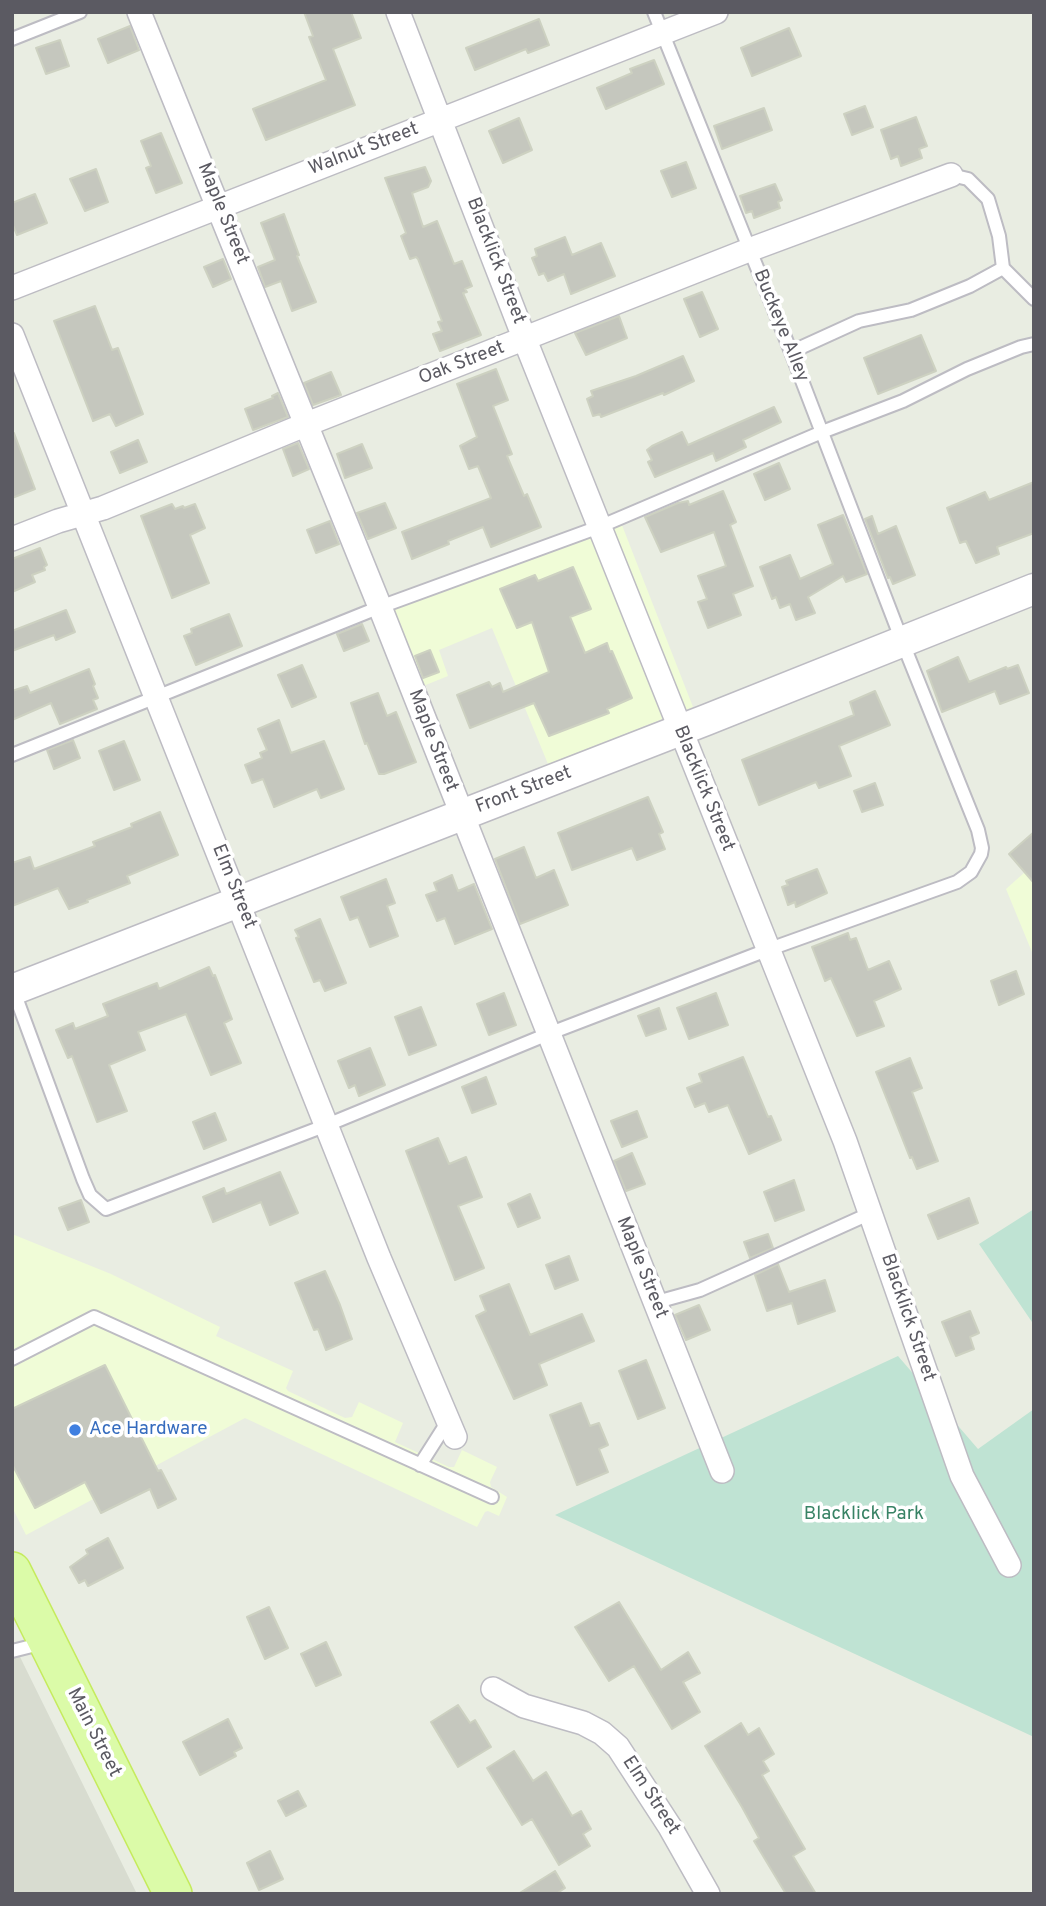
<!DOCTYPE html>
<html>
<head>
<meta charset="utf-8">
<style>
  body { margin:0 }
  #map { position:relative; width:1046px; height:1906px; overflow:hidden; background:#e9ede2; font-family:Overpass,sans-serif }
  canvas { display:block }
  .frame { position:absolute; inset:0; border:14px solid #5b5a62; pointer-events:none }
</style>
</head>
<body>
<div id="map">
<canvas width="1046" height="1906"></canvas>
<div class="frame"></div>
</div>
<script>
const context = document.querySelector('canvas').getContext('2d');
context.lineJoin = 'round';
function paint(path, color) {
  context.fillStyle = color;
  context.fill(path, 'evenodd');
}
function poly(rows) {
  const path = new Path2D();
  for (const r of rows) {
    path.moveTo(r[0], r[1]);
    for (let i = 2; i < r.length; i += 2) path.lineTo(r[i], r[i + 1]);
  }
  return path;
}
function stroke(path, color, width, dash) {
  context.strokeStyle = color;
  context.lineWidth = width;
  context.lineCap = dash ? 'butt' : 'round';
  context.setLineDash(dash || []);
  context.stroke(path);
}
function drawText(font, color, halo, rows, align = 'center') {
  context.font = font + ' Overpass,sans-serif';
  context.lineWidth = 7;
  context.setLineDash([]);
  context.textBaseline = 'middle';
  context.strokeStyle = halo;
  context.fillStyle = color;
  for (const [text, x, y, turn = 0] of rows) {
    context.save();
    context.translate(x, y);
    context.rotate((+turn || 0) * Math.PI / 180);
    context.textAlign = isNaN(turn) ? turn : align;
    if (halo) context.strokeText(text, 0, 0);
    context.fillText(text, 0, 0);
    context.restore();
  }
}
const commercial = poly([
  [618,515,693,707,548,764,492,628,439,650,448,676,406,693,369,607],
  [1034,864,1034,957,1006,889],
  [12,1234,111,1274,220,1327,216,1336,293,1371,286,1388,288,1391,345,1418,352,1417,359,1402,403,1423,395,1442,449,1467,454,1467,462,1450,497,1467,490,1482,491,1487,507,1497,499,1516,488,1511,485,1512,477,1527,245,1418,26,1535,12,1507]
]);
const education = poly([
  [12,1640,23,1663,137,1894,12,1894]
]);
const green = poly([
  [1034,1209,1034,1325,979,1244],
  [898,1356,978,1449,1034,1409,1034,1737,555,1515]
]);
const building = poly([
  [304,12,351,12,361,38,333,49,355,105,266,140,253,109,326,80,309,37,313,36,304,12],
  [539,19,549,45,528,53,526,49,475,70,466,48,539,19],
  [130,26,139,50,108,63,98,39,130,26],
  [789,28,801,56,752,76,741,48,789,28],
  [60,40,69,66,46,74,36,48,60,40],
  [654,60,664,84,606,109,597,88,632,73,630,69,654,60],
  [865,106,873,127,852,135,844,114,865,106],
  [764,108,772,130,722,149,714,126,764,108],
  [916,117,927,146,919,149,922,158,901,166,898,156,891,159,881,130,916,117],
  [519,118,532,150,503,163,489,131,519,118],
  [161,133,182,183,156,193,146,168,151,166,141,141,161,133],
  [686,162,696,188,672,197,661,171,686,162],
  [425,167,431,181,428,187,412,193,423,227,437,221,454,264,462,261,472,286,465,289,467,292,463,293,481,335,440,351,433,334,442,331,438,322,442,321,418,259,416,257,410,259,401,236,406,233,385,178,425,167],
  [96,169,108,202,85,211,70,179,96,169],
  [775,184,782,200,778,202,780,208,754,218,752,211,746,213,740,196,775,184],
  [35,194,47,223,17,235,12,223,12,203,35,194],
  [284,214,299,255,297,256,316,302,292,311,281,281,265,287,258,267,275,260,261,223,284,214],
  [565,237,572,255,601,243,615,276,571,294,564,274,548,281,544,273,539,275,532,258,537,256,535,249,565,237],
  [223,259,231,279,213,287,204,267,223,259],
  [702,292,718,329,700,337,684,299,702,292],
  [95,306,112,350,118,348,143,414,116,426,110,414,93,421,54,321,95,306],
  [619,316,627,338,586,355,575,333,619,316],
  [921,335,936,371,878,394,864,358,921,335],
  [683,356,694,381,664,395,663,393,601,417,600,414,593,416,587,399,593,396,591,391,636,376,683,356],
  [496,369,508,400,493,406,512,454,507,456,524,496,527,494,541,527,491,547,483,527,448,541,449,544,412,559,402,532,491,498,478,466,469,469,460,446,477,437,457,384,496,369],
  [331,372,341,395,313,405,304,383,331,372],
  [278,393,288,417,253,430,245,409,273,398,272,396,278,393],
  [774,407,781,422,743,440,746,447,716,461,713,453,655,477,648,462,652,460,647,450,652,446,682,432,688,445,774,407],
  [14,433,35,489,12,498,12,434,14,433],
  [138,440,147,462,120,473,111,452,138,440],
  [298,443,309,469,293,476,283,449,298,443],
  [362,444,372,468,345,478,337,454,362,444],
  [779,463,790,489,765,500,754,474,779,463],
  [1034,482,1034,533,997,547,999,554,976,563,966,541,960,543,947,508,985,492,989,500,1034,482],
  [723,491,736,522,730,525,753,586,733,594,741,615,708,628,698,602,707,599,698,576,726,566,714,532,661,552,645,517,678,503,688,501,689,505,723,491],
  [385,503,396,528,368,539,357,513,385,503],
  [172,504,175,509,183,506,184,508,195,504,205,528,190,535,209,583,172,598,141,516,172,504],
  [843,515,867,574,846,582,843,576,808,597,815,613,796,620,790,604,780,608,776,597,772,599,760,567,790,555,800,579,833,564,818,525,843,515],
  [872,516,878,534,896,526,915,575,893,584,890,577,888,578,865,519,872,516],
  [330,521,339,544,316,553,307,530,330,521],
  [40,548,47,565,44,567,45,570,32,575,35,582,12,592,12,559,40,548],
  [573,567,591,609,570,617,585,653,607,643,610,652,612,651,632,698,607,709,609,713,549,736,534,703,470,728,457,695,489,682,492,687,500,683,503,692,549,672,532,622,517,628,500,589,535,575,538,581,573,567],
  [66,610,75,632,56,640,54,635,12,651,12,631,66,610],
  [229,614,242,646,196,665,184,636,192,633,191,629,229,614],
  [362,624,369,641,344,651,337,634,362,624],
  [430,650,439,672,423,678,415,656,430,650],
  [958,657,969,682,1006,667,1007,669,1018,665,1029,693,1000,704,995,691,942,712,927,671,958,657],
  [302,665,316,697,292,707,278,675,302,665],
  [89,669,95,684,93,686,98,698,93,700,97,709,60,724,51,703,12,720,12,691,27,686,30,693,89,669],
  [875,691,890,725,839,746,851,776,819,788,816,782,759,805,742,760,854,715,850,702,875,691],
  [378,693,387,716,396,712,416,762,384,774,379,774,367,743,365,744,351,703,378,693],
  [279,720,291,753,324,741,344,789,321,798,317,789,274,807,263,779,252,783,245,765,262,758,260,753,267,750,258,729,279,720],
  [73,740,80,758,54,769,47,750,73,740],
  [124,741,140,780,114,790,99,751,124,741],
  [875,783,883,805,862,812,854,791,875,783],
  [648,797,663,832,659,834,665,849,637,860,632,848,572,870,558,833,648,797],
  [160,812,178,855,127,876,130,883,87,900,88,902,69,909,58,888,12,906,12,863,30,857,34,869,95,846,93,842,132,827,131,824,160,812],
  [1034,832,1034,883,1009,854,1034,832],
  [524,847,536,878,554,870,568,905,520,924,495,859,524,847],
  [817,869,827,893,796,907,795,902,788,905,782,887,788,885,786,881,817,869],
  [452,875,458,891,474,884,492,929,455,944,445,918,437,921,426,895,437,891,434,883,452,875],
  [386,879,395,903,387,906,398,936,370,947,358,917,350,920,341,897,386,879],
  [320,919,346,983,325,991,320,980,314,982,296,938,299,937,295,930,320,919],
  [848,933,850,940,856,938,868,970,889,961,901,989,874,1001,884,1026,857,1036,831,978,825,981,812,947,848,933],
  [209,967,213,976,215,975,232,1019,224,1023,241,1063,211,1075,186,1014,138,1032,145,1050,109,1065,127,1111,97,1122,72,1056,68,1058,56,1030,73,1023,75,1029,108,1016,103,1004,157,983,159,989,209,967],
  [1016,971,1024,994,999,1005,991,981,1016,971],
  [504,993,516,1025,489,1035,477,1004,504,993],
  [716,993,728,1025,689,1039,677,1008,716,993],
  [421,1007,436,1045,409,1055,395,1017,421,1007],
  [659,1008,666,1029,646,1036,638,1016,659,1008],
  [370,1048,385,1085,359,1096,355,1085,349,1088,338,1061,370,1048],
  [743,1057,768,1117,771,1116,781,1140,749,1154,728,1105,709,1112,705,1103,695,1107,687,1088,702,1082,699,1074,743,1057],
  [910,1058,922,1088,912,1092,938,1161,917,1169,912,1157,910,1158,876,1072,910,1058],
  [486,1077,496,1104,472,1113,462,1087,486,1077],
  [637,1111,647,1137,622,1147,611,1121,637,1111],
  [215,1113,226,1140,204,1149,193,1122,215,1113],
  [438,1138,449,1164,466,1157,482,1197,458,1206,484,1268,455,1280,406,1151,438,1138],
  [632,1153,645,1184,626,1191,614,1161,632,1153],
  [280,1172,298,1213,270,1225,261,1202,213,1222,203,1197,224,1188,226,1194,280,1172],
  [794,1180,804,1210,775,1221,764,1192,794,1180],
  [530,1194,540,1218,518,1227,508,1204,530,1194],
  [969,1198,978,1223,938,1239,928,1215,969,1198],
  [81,1200,89,1222,68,1230,59,1208,81,1200],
  [768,1234,773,1248,750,1258,744,1242,768,1234],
  [569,1256,578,1280,555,1289,546,1265,569,1256],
  [778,1264,789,1292,825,1280,835,1311,798,1324,792,1303,767,1311,755,1275,778,1264],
  [325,1271,340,1305,352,1339,326,1350,318,1329,314,1330,295,1283,325,1271],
  [509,1284,530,1335,582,1314,594,1341,539,1364,547,1385,514,1399,476,1316,486,1311,480,1296,509,1284],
  [699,1305,710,1330,686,1340,675,1315,699,1305],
  [970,1311,979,1333,970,1337,974,1349,956,1356,942,1322,970,1311],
  [646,1360,665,1408,638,1419,619,1371,646,1360],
  [105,1365,158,1471,161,1470,176,1499,158,1508,150,1489,101,1513,85,1482,35,1508,12,1464,12,1409,105,1365],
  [581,1403,590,1426,599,1423,608,1445,599,1449,608,1472,577,1485,550,1415,581,1403],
  [108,1538,123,1568,88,1586,85,1580,79,1583,70,1567,88,1554,86,1550,108,1538],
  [619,1602,661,1670,688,1652,700,1673,683,1682,700,1712,672,1729,634,1666,609,1681,575,1627,619,1602],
  [269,1607,288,1648,265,1659,247,1617,269,1607],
  [326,1642,341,1675,316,1686,301,1654,326,1642],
  [458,1705,470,1723,475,1720,491,1747,458,1767,431,1722,458,1705],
  [228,1719,242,1748,234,1752,236,1756,200,1775,183,1742,228,1719],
  [741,1723,748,1735,759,1728,774,1754,763,1761,769,1771,762,1775,805,1849,793,1856,816,1894,786,1894,754,1841,759,1838,742,1807,705,1746,741,1723],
  [514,1751,533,1781,546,1772,572,1816,581,1811,591,1829,583,1834,590,1846,559,1865,532,1819,522,1825,487,1768,514,1751],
  [298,1791,306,1806,286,1816,278,1801,298,1791],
  [270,1851,283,1879,259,1890,247,1863,270,1851],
  [555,1871,565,1888,556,1894,518,1894,555,1871]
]);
const service = poly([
  [12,39,80,12],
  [951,175,968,179,988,199,999,236,1003,268,1034,299],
  [791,352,859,321,911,310,970,286,1003,268],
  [12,755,380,607,599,527,822,432,903,401,967,369,1021,347,1034,344],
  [13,989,83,1179,90,1195,106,1209,327,1125,548,1034,767,950,957,882,971,872,981,854,982,848,978,830,902,641,791,352,654,12],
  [656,1305,664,1300,700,1290,871,1213],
  [12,1359,94,1317,492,1497],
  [420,1465,448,1421],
  [12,1651,44,1643]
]);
const minor = poly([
  [139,12,380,607,722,1471],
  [398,12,525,340,845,1141,962,1476,1009,1565],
  [12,288,716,12],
  [12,335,379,1258,455,1437],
  [12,539,58,521,103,508,307,424,749,250,951,175],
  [493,1689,524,1706,583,1723,602,1733,618,1747,670,1827,708,1894]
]);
const tertiary = poly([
  [12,990,706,720,1034,589]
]);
const primary = poly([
  [12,1571,173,1894]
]);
const markers = [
  [75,1430,7,"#3f7fe0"]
];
const streetNames = [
  ["Walnut Street",364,150,-21],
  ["Maple Street",222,214,68],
  ["Blacklick Street",495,261,69],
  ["Buckeye Alley",780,326,68],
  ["Oak Street",462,364,-21],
  ["Maple Street",432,741,69],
  ["Blacklick Street",703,789,68],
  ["Front Street",524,791,-21],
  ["Elm Street",233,887,68],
  ["Maple Street",641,1268,68],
  ["Blacklick Street",907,1318,71],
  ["Main Street",93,1733,63],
  ["Elm Street",650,1796,57]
];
const shopNames = [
  ["Ace Hardware",89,1430]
];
const parkNames = [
  ["Blacklick Park",864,1515]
];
paint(commercial, '#f0fcd7');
paint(education, '#d8dcd0');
paint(green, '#bfe3d3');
paint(building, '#c5c7be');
stroke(building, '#cdd1c1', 2);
stroke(service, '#bdbcc3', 16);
stroke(minor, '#bdbcc3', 26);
stroke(tertiary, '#bdbcc3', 33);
stroke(primary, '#c5eb5d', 40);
stroke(service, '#fff', 12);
stroke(minor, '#fff', 23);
stroke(tertiary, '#fff', 30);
stroke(primary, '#dbfba8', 37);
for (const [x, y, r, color] of markers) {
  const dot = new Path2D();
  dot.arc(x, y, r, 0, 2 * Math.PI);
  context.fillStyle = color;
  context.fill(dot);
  stroke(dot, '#fff', 2.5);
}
drawText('19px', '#5b5a62', '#fff', streetNames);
drawText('19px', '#366cbe', '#fff', shopNames, 'left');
drawText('19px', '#388365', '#fff', parkNames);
</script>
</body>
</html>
